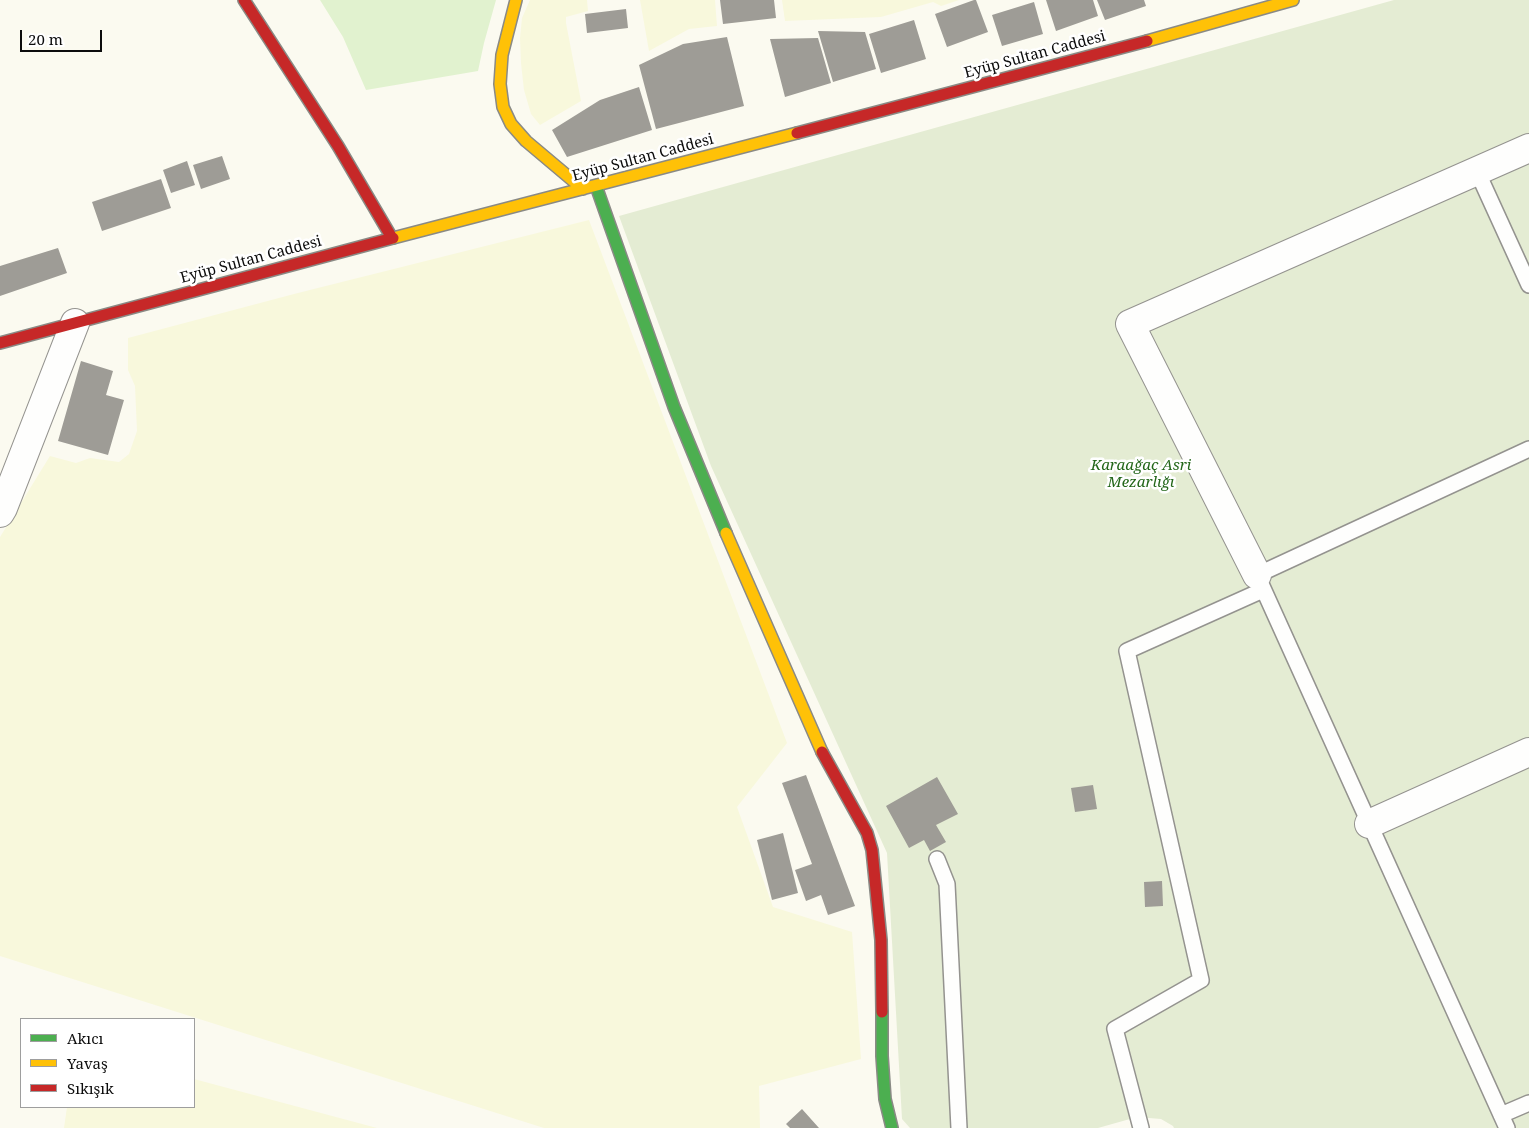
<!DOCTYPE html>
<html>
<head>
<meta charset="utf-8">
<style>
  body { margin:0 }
  #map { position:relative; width:1529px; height:1128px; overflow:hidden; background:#fbfaf0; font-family:"Noto Serif",serif }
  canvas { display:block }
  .legend { position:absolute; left:20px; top:1018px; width:175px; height:90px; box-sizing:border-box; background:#fff; border:1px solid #9e9e9e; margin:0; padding:6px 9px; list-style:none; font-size:15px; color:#0c0c0c }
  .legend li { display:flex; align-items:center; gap:10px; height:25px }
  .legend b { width:25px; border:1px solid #9e9e9e }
  .scale { position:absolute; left:20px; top:30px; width:82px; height:22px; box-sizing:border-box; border:2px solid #0c0c0c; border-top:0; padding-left:6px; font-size:15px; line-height:18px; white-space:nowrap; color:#0c0c0c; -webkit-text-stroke:4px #fff; paint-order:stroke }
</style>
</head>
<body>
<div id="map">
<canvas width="1529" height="1128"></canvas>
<ul class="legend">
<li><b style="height:6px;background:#4caf50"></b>Akıcı</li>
<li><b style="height:6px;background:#ffc107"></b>Yavaş</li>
<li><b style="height:6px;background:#c62828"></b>Sıkışık</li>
</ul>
<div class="scale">20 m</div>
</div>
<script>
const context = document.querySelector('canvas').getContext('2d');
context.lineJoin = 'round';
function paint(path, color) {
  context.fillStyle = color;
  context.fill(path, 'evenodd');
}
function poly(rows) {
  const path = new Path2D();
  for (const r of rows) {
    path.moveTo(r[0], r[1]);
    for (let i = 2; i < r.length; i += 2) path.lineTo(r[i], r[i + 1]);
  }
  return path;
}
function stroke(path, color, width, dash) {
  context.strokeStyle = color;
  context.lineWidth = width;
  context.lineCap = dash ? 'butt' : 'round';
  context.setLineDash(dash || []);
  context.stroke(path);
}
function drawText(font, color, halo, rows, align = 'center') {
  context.font = font + ' "Noto Serif",serif';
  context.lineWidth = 5;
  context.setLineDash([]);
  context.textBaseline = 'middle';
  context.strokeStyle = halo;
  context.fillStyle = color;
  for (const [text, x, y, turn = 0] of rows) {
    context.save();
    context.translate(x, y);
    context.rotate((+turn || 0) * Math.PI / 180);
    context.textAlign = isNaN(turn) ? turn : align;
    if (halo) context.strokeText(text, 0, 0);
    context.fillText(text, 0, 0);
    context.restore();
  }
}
const farmland = poly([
  [530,0,587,0,588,11,566,17,566,23,581,101,540,125,531,114,524,90,521,63,520,38,522,18],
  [640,0,715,0,717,26,689,29,649,51],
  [782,0,959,0,941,6,933,2,881,17,785,21],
  [589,220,787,743,737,807,773,907,852,932,861,1059,759,1086,760,1128,544,1128,0,956,0,537,50,456,76,463,90,458,119,462,129,454,137,431,135,386,128,370,128,338,294,294],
  [194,1079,377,1128,64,1128,67,1107,194,1107]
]);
const green = poly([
  [320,0,496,0,484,43,478,71,366,90,343,37]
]);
const cemetery = poly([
  [1394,0,1529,0,1529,1128,1174,1128,1173,1126,1161,1119,1137,1117,1098,1128,910,1128,902,1119,887,853,711,466,619,216]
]);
const building = poly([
  [720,0,774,0,776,18,723,24],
  [974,0,976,0,988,32,947,47,935,14],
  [1046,0,1093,0,1098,16,1056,31],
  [1097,0,1144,0,1146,6,1105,20],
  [1034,2,1043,34,1002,46,992,15],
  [626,9,628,28,587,33,585,14],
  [914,20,926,59,881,73,869,34],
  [818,31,865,32,876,69,833,82],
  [727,37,744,106,656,129,639,65,683,44],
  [818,38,831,83,785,97,770,39],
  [639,87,652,130,567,157,552,130,600,100],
  [222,156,230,179,201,189,193,165],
  [187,161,195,185,171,193,163,170],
  [161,179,171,208,102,231,92,202],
  [58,248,67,273,0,296,0,266],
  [81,361,113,371,106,395,124,400,108,455,58,441],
  [806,775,855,906,828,915,821,895,806,901,795,870,812,864,782,783],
  [937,777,958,814,936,825,946,842,930,851,924,840,909,848,886,806],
  [1093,785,1097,809,1075,812,1071,788],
  [783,833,798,893,772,900,757,840],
  [1162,881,1163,906,1145,907,1144,882],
  [802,1109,819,1128,790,1128,786,1124]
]);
const lane = poly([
  [1477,171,1529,285],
  [937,859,947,884,959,1128],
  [1501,1115,1529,1103],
  [1141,1128,1115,1029,1201,980,1127,651,1263,590],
  [1507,1128,1257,575,1529,449]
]);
const street = poly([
  [0,513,3,508,75,323],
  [1257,575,1130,324,1529,148],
  [1369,824,1529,752]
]);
const fast = poly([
  [596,186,674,407,726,533],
  [882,1012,882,1056,885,1099,892,1128]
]);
const slow = poly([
  [516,0,502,55,500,84,503,107,511,124,526,141,583,189],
  [1147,41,1293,0],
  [393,238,797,133],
  [726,533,822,752]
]);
const jam = poly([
  [244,0,338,146,392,238],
  [797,133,1147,41],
  [0,343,393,238],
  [822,752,867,833,872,850,881,940,882,1012]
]);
const streetNames = [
  ["Eyüp Sultan Caddesi",1035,55,-15],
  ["Eyüp Sultan Caddesi",643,158,-15],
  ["Eyüp Sultan Caddesi",251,260,-15]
];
const parkNames = [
  ["Karaağaç Asri",1141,466],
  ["Mezarlığı",1141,483]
];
paint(farmland, '#f8f8dc');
paint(green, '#e1f2cf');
paint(cemetery, '#e4ecd3');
paint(building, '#9e9c96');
stroke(lane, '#94938f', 18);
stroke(street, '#94938f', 30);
stroke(fast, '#8a8a85', 14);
stroke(slow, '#8a8a85', 14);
stroke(jam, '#8a8a85', 14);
stroke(lane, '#fefefd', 15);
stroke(street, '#fefefd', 28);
stroke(fast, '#4caf50', 11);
stroke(slow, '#ffc107', 11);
stroke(jam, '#c62828', 11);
drawText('15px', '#0c0c0c', '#fff', streetNames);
drawText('italic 15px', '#24671a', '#fff', parkNames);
</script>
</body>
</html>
